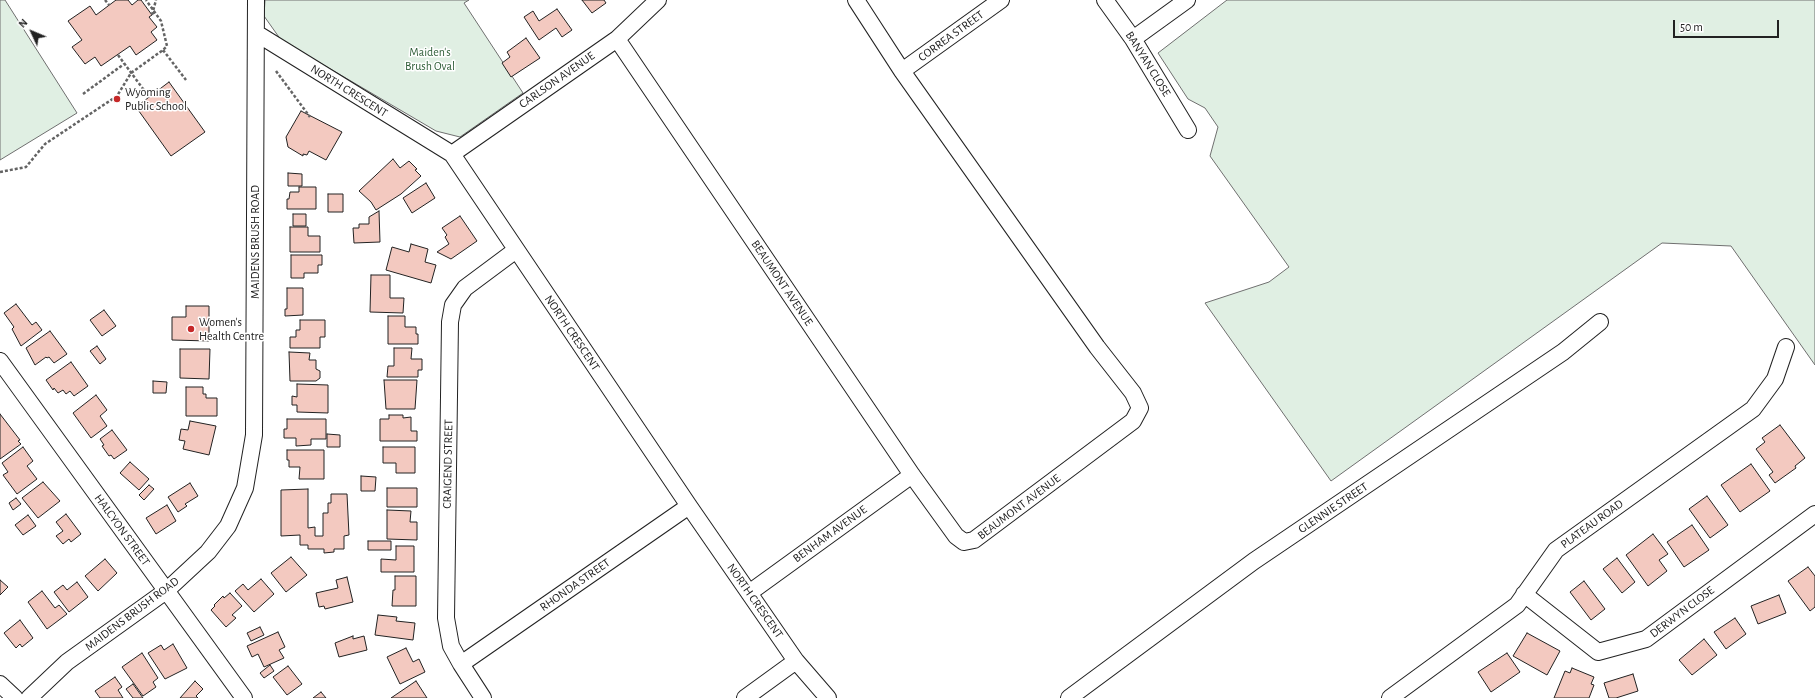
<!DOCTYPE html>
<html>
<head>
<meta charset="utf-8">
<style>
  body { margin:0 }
  #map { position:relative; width:1815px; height:698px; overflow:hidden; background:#fff; font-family:"Alegreya Sans",sans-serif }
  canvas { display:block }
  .north { position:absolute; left:12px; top:12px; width:40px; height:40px; -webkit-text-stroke:3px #fff; paint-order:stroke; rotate:314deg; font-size:11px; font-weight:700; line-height:16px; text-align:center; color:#222 }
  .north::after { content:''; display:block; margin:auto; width:14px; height:18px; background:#222; clip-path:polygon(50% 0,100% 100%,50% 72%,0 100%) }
  .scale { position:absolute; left:1673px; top:20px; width:106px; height:18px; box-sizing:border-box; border:2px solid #222; border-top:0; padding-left:5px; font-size:12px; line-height:14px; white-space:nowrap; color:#222; -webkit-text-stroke:3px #fff; paint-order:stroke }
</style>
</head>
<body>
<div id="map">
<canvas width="1815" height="698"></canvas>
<div class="north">N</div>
<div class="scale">50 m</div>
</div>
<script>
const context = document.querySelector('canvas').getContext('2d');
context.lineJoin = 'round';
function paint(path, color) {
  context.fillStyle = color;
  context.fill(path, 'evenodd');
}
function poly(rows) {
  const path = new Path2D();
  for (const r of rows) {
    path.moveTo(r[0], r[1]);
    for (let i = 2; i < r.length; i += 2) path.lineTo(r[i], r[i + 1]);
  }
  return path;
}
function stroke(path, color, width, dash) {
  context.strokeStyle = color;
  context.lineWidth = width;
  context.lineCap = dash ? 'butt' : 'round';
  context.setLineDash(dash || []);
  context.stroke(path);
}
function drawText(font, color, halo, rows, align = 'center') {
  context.font = font + ' "Alegreya Sans",sans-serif';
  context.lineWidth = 3;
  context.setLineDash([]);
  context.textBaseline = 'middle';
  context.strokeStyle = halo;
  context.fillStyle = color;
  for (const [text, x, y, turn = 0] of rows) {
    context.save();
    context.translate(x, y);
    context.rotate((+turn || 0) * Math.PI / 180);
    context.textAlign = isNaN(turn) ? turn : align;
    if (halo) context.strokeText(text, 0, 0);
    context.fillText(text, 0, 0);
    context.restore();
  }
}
const green = poly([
  [0,0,5,0,77,113,0,160,0,0],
  [265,0,469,0,464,3,523,93,460,137,436,131,281,40,264,16,265,0],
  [1227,0,1815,0,1815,365,1731,246,1662,243,1331,481,1205,303,1269,282,1289,267,1210,156,1218,127,1205,108,1188,99,1158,53,1227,0]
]);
const building = poly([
  [116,0,128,0,132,5,138,0,141,0,152,15,149,17,157,27,151,32,157,40,136,55,130,46,101,66,95,57,85,64,72,47,82,40,68,21,90,6,96,15,116,0],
  [582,0,604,0,606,3,592,13,582,0],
  [557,9,572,30,562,37,556,28,539,40,524,17,533,11,539,21,557,9],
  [526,38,540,58,511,77,502,63,510,57,507,52,526,38],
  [169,82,205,132,171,156,136,107,169,82],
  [301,111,342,132,326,160,309,151,307,155,303,154,303,156,288,147,286,137,301,111],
  [393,159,400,168,409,161,417,169,415,170,421,176,401,194,376,210,371,202,359,191,393,159],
  [288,173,302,174,302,186,288,186,288,173],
  [426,183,435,198,412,213,403,198,426,183],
  [299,187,316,187,316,209,287,209,287,199,289,199,290,192,299,192,299,187],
  [328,194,343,194,343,212,328,212,328,194],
  [379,211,380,242,354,243,353,228,359,228,359,224,369,224,369,217,379,211],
  [293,214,306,214,306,226,293,226,293,214],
  [460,216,477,241,451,259,437,252,449,244,445,237,447,235,442,228,460,216],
  [290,227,308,227,308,236,320,236,320,252,290,252,290,227],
  [411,244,428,249,425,262,436,265,431,283,386,270,392,247,409,252,411,244],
  [291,255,322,255,322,265,318,265,318,273,304,273,304,278,291,278,291,255],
  [371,275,390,275,390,298,404,298,403,313,370,312,371,275],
  [287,288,303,288,303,315,285,316,285,309,287,309,287,288],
  [16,304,32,325,36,322,42,330,21,346,12,329,14,327,4,313,16,304],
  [186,306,209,306,209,341,172,340,172,317,186,317,186,306],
  [104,310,116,326,102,336,90,320,104,310],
  [388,316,405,316,405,327,416,327,416,334,418,334,418,344,388,344,388,316],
  [300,320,325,320,325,337,320,337,320,348,290,348,290,337,296,337,296,330,300,330,300,320],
  [50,331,67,354,54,363,49,357,47,358,46,357,35,365,26,348,50,331],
  [97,346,106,359,100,364,90,351,97,346],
  [394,348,412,348,411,359,422,359,422,370,418,370,418,377,387,377,388,366,394,366,394,348],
  [180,349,210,349,209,379,180,378,180,349],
  [289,352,310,353,309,360,316,360,316,369,320,371,320,378,316,381,290,381,289,352],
  [71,362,88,386,74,396,70,391,66,394,63,390,58,393,54,388,53,390,46,380,71,362],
  [384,380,417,380,415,409,386,409,384,380],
  [153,381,167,382,166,393,153,393,153,381],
  [297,384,328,385,328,413,297,412,297,405,292,405,292,396,297,397,297,384],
  [186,387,203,387,203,394,206,394,206,398,217,398,217,416,186,416,186,387],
  [96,395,107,410,100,416,107,426,91,438,73,413,96,395],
  [0,414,20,440,18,441,21,444,0,459,0,414],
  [389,415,403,415,403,418,411,417,411,431,417,431,417,441,380,441,380,419,389,419,389,415],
  [287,419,326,419,326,439,311,439,311,445,296,446,296,438,284,438,284,429,287,429,287,419],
  [190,421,216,426,209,455,183,449,185,441,179,440,181,429,188,430,190,421],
  [1780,425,1805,458,1795,466,1796,468,1775,483,1769,475,1773,472,1756,449,1765,442,1762,438,1780,425],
  [112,430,127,450,114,459,111,455,109,456,102,446,104,445,100,439,112,430],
  [327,434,340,435,340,447,327,447,327,434],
  [23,447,33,461,27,466,37,479,17,494,3,475,8,472,2,463,23,447],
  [383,447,415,447,415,473,396,473,396,463,383,463,383,447],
  [287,450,324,450,324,479,299,479,300,467,289,467,289,460,287,460,287,450],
  [130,462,149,479,139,490,120,473,130,462],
  [1751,464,1770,491,1740,512,1721,485,1751,464],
  [361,476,376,477,375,491,361,491,361,476],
  [43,482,60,501,38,518,22,498,43,482],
  [190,483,198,496,185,504,187,506,178,512,168,497,190,483],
  [149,485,154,489,144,500,139,495,149,485],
  [387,488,417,488,417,507,387,507,387,488],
  [308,489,308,528,315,527,315,536,323,536,323,513,328,513,328,503,331,503,331,494,347,494,349,535,344,536,344,549,334,549,334,552,324,553,324,549,308,549,308,545,300,545,300,535,281,536,281,490,308,489],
  [1707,496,1728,525,1710,538,1689,509,1707,496],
  [16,498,21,504,13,510,9,503,16,498],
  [167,505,176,521,156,534,146,518,167,505],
  [387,510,411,511,410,522,417,522,417,540,387,539,387,510],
  [66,514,81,534,71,542,69,539,63,544,56,536,63,531,56,522,66,514],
  [28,515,36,526,23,535,15,525,28,515],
  [1692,525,1709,550,1684,567,1667,542,1692,525],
  [1653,534,1668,554,1659,560,1667,571,1648,586,1626,555,1653,534],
  [368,541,391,541,391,550,368,550,368,541],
  [396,546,414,546,414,572,381,572,381,559,396,560,396,546],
  [291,557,307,575,286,592,271,573,291,557],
  [1617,558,1635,582,1622,593,1603,569,1617,558],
  [105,559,117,573,98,591,85,576,105,559],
  [1808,567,1815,576,1815,607,1810,611,1788,581,1808,567],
  [395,576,416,576,416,606,392,606,393,590,395,590,395,576],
  [347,577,353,602,325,609,324,606,319,607,316,593,338,588,336,580,347,577],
  [261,579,274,594,254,612,235,591,243,584,248,590,261,579],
  [0,580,8,587,0,595,0,580],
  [1584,581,1605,609,1591,620,1570,592,1584,581],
  [77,582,88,597,69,612,54,592,63,585,67,590,77,582],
  [42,591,55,608,59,605,67,614,47,629,28,602,42,591],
  [230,593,242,606,232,615,236,618,226,627,211,610,215,606,214,605,223,596,224,598,230,593],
  [1779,595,1786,613,1758,624,1751,606,1779,595],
  [378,615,397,617,396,621,415,623,413,640,375,635,378,615],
  [1735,618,1746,634,1726,649,1714,632,1735,618],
  [20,620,33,638,22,647,20,644,16,648,4,633,20,620],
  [260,627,264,635,251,641,247,633,260,627],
  [278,632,285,647,279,650,284,658,264,667,258,654,252,657,247,646,278,632],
  [1527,633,1560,651,1547,675,1513,656,1527,633],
  [353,636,353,639,364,636,367,650,339,657,335,643,353,636],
  [1704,639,1717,655,1692,675,1679,660,1704,639],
  [173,644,187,668,165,679,148,653,161,645,164,650,173,644],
  [406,648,413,662,419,659,425,672,400,684,387,657,406,648],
  [142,653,158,678,153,682,156,687,143,696,122,667,142,653],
  [1507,653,1520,672,1491,692,1478,672,1507,653],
  [270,665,274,671,264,678,260,673,270,665],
  [288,666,302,684,287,695,273,677,288,666],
  [1572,668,1594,677,1591,684,1594,685,1589,698,1554,698,1565,671,1570,673,1572,668],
  [1633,674,1638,691,1616,698,1609,698,1604,683,1633,674],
  [115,677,122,687,118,690,123,698,100,698,95,691,115,677],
  [195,681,203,689,196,696,198,698,180,698,195,681],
  [416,681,427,698,391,698,416,681],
  [133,684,143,698,133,698,126,689,133,684],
  [321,692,326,698,313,698,321,692]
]);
const path = poly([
  [105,0,109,5],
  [152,15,156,0],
  [163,50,186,80],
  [118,55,149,97],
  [276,71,310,117],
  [83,94,124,64],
  [0,172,26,167,45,144,117,96,131,73,163,50,167,46,161,21,146,0]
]);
const minor = poly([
  [1105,0,1133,39,1188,130],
  [256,33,452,154,689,506,796,661,828,698],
  [617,39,912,475,956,536,964,542,974,540,1133,421,1140,408,1133,393,1097,347,902,71,856,0],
  [1133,39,1187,0],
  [902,71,1001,0],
  [452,154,617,39,658,0],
  [0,361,244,698],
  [749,593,912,475],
  [1524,594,1598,652,1646,639,1815,514],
  [461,664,689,506],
  [0,684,15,698],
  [29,698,67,662,166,591,208,552,228,526,245,488,254,435,256,0],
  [483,698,461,664,451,646,446,618,450,322,453,305,465,288,516,250],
  [745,698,796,661],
  [1069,698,1254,561,1563,352,1600,322],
  [1390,698,1517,605,1556,550,1753,409,1775,379,1786,347]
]);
const markers = [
  [117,99,4,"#c62828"],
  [191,329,4,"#c62828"]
];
const streetNames = [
  ["CORREA STREET",951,36,-36],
  ["BANYAN CLOSE",1148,64,58],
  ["CARLSON AVENUE",557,80,-35],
  ["NORTH CRESCENT",349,91,32],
  ["MAIDENS BRUSH ROAD",255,242,-90],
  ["BEAUMONT AVENUE",782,283,56],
  ["NORTH CRESCENT",572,333,56],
  ["CRAIGEND STREET",448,464,-89],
  ["BEAUMONT AVENUE",1019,507,-37],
  ["GLENNIE STREET",1333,508,-34],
  ["PLATEAU ROAD",1592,524,-36],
  ["HALCYON STREET",122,530,54],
  ["BENHAM AVENUE",830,534,-36],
  ["RHONDA STREET",575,585,-35],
  ["NORTH CRESCENT",755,601,55],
  ["DERWYN CLOSE",1682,612,-37],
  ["MAIDENS BRUSH ROAD",132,614,-37]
];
const parkNames = [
  ["Maiden's",430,52],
  ["Brush Oval",430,66]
];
const poiNames = [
  ["Wyoming",125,92],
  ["Public School",125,106],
  ["Women's",199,322],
  ["Health Centre",199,336]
];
paint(green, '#e0efe3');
stroke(green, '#6f6f6f', 1);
paint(building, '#f3c9c0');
stroke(building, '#222', 1);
stroke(minor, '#222', 18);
stroke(path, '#646464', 2.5, [3, 2]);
stroke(minor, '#fff', 16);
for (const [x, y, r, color] of markers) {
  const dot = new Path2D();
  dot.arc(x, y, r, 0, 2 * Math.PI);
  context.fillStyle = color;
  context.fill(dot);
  stroke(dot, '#fff', 1.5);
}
drawText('12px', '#222', '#fff', streetNames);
drawText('12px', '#2f5e38', '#fff', parkNames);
drawText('12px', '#222', '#fff', poiNames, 'left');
</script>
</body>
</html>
